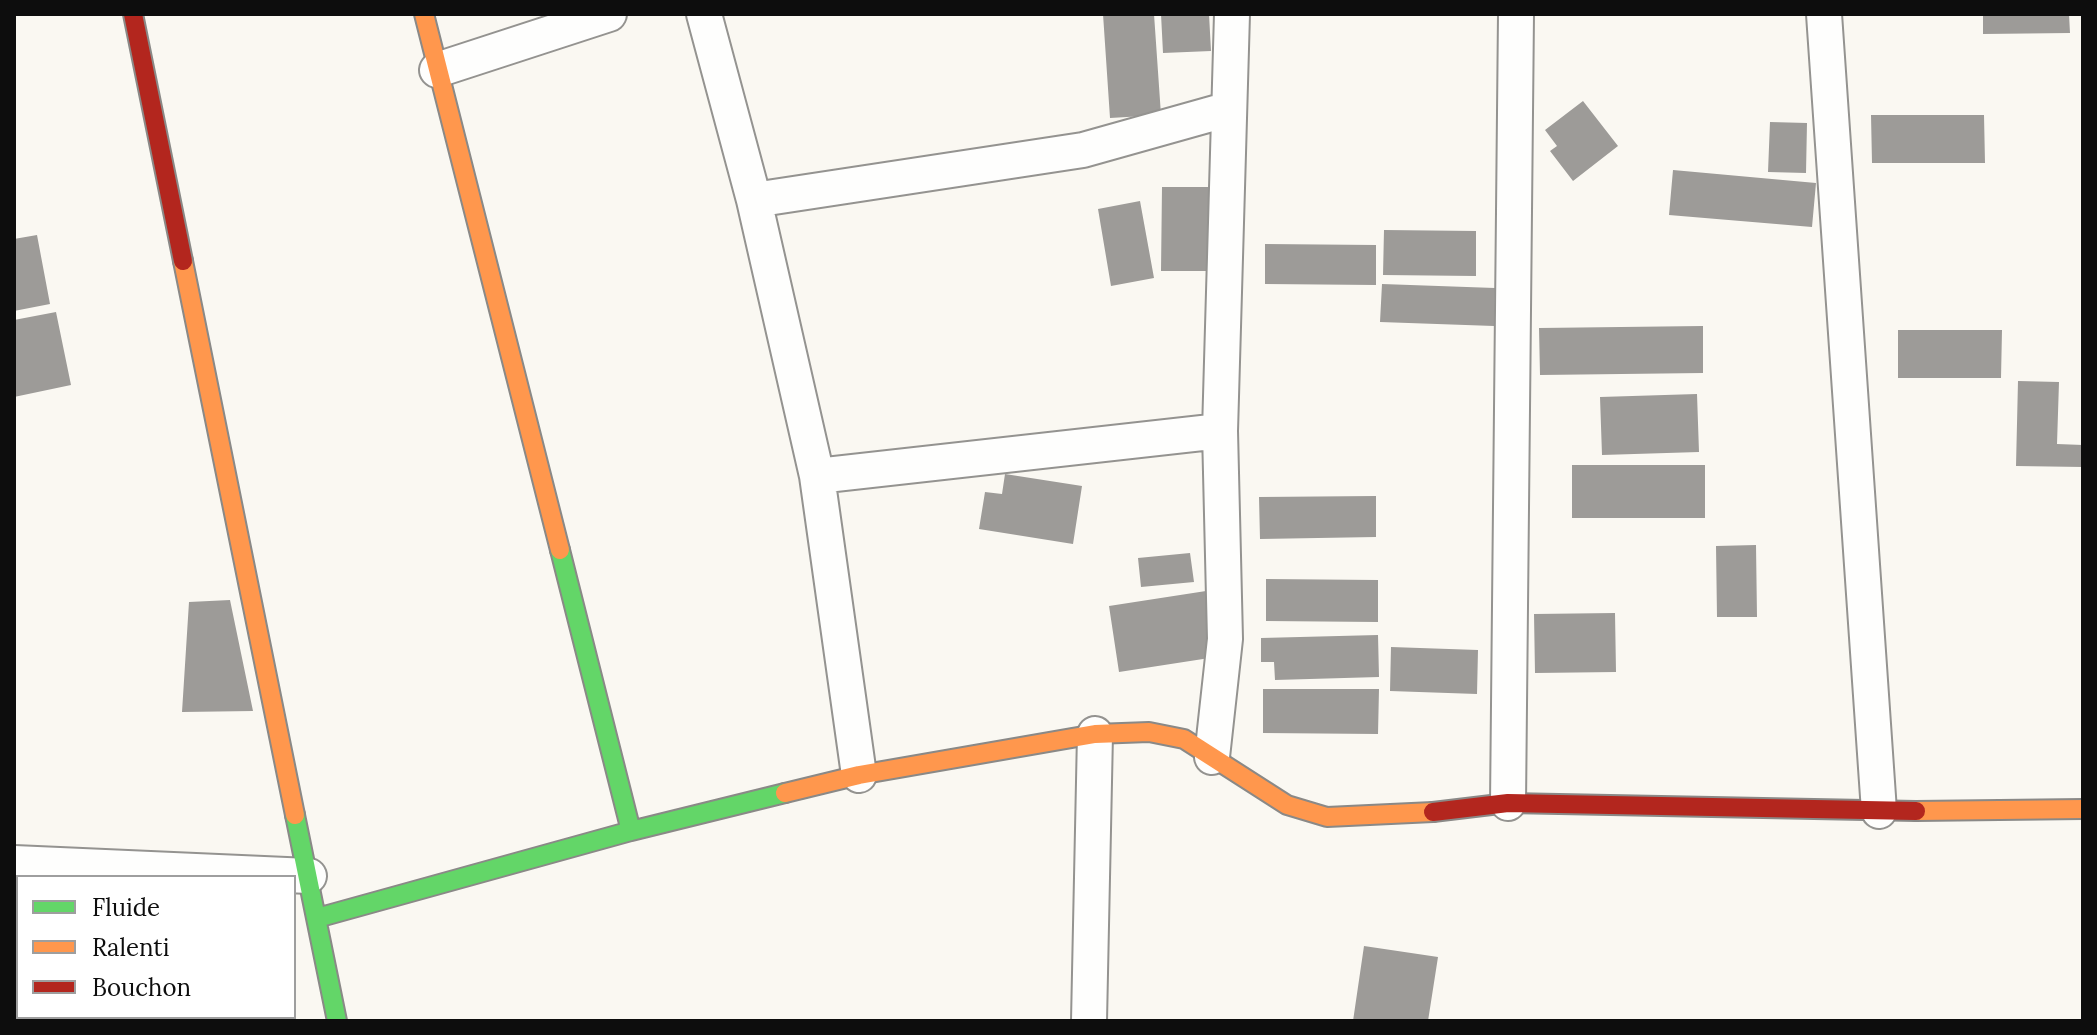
<!DOCTYPE html>
<html>
<head>
<meta charset="utf-8">
<style>
  body { margin:0 }
  #map { position:relative; width:2097px; height:1035px; overflow:hidden; background:#faf8f2; font-family:Lora,serif }
  canvas { display:block }
  .frame { position:absolute; inset:0; border:16px solid #0d0d0d; pointer-events:none }
  .legend { position:absolute; left:16px; top:875px; width:280px; height:144px; box-sizing:border-box; background:#fff; border:2px solid #9e9e9e; margin:0; padding:10px 14px; list-style:none; font-size:24px; color:#0d0d0d }
  .legend li { display:flex; align-items:center; gap:16px; height:40px }
  .legend b { width:40px; border:2px solid #9e9e9e }
</style>
</head>
<body>
<div id="map">
<canvas width="2097" height="1035"></canvas>
<div class="frame"></div>
<ul class="legend">
<li><b style="height:10px;background:#63d668"></b>Fluide</li>
<li><b style="height:10px;background:#ff974d"></b>Ralenti</li>
<li><b style="height:10px;background:#b3261e"></b>Bouchon</li>
</ul>
</div>
<script>
const context = document.querySelector('canvas').getContext('2d');
context.lineJoin = 'round';
function paint(path, color) {
  context.fillStyle = color;
  context.fill(path, 'evenodd');
}
function poly(rows) {
  const path = new Path2D();
  for (const r of rows) {
    path.moveTo(r[0], r[1]);
    for (let i = 2; i < r.length; i += 2) path.lineTo(r[i], r[i + 1]);
  }
  return path;
}
function stroke(path, color, width, dash) {
  context.strokeStyle = color;
  context.lineWidth = width;
  context.lineCap = dash ? 'butt' : 'round';
  context.setLineDash(dash || []);
  context.stroke(path);
}
const building = poly([
  [1103,14,1154,14,1161,115,1110,118],
  [1161,14,1209,14,1211,51,1163,53],
  [1983,14,2069,14,2070,33,1983,34],
  [1583,101,1618,146,1573,181,1550,151,1557,146,1545,130],
  [1871,115,1984,115,1985,163,1872,163],
  [1770,122,1807,123,1806,173,1768,172],
  [1673,170,1816,183,1812,227,1669,215],
  [1162,187,1212,187,1211,271,1161,271],
  [1140,201,1154,278,1111,286,1098,209],
  [1384,230,1476,231,1476,276,1383,275],
  [37,235,50,304,14,311,14,239],
  [1265,244,1376,245,1376,285,1265,284],
  [1382,284,1495,288,1494,326,1380,322],
  [56,312,71,385,14,397,14,320],
  [1703,326,1703,373,1540,375,1539,328],
  [1898,330,2002,330,2001,378,1898,378],
  [2018,381,2059,382,2057,444,2083,445,2083,467,2016,466],
  [1697,394,1699,452,1602,455,1600,397],
  [1572,465,1705,465,1705,518,1572,518],
  [1005,474,1082,486,1073,544,979,529,985,492,1002,494],
  [1376,496,1376,537,1260,539,1259,497],
  [1756,545,1757,617,1717,617,1716,546],
  [1190,553,1194,582,1141,587,1138,558],
  [1266,579,1378,580,1378,622,1266,621],
  [1206,591,1216,657,1119,672,1109,606],
  [230,600,253,711,182,712,189,602],
  [1615,613,1616,672,1535,673,1534,614],
  [1378,635,1379,677,1275,680,1274,662,1261,662,1261,638],
  [1391,647,1478,650,1477,694,1390,691],
  [1263,689,1379,689,1378,734,1263,733],
  [1364,946,1438,957,1428,1021,1353,1021],
  [39,1017,98,1017,97,1021,38,1021]
]);
const street = poly([
  [704,14,754,200,817,476,859,775],
  [1824,14,1879,811],
  [437,70,609,14],
  [754,200,1083,150,1229,109],
  [817,476,1220,431],
  [1212,757,1225,639,1220,431,1232,14],
  [1508,803,1516,14],
  [14,863,309,876],
  [1089,1021,1095,734]
]);
const fast = poly([
  [560,550,631,831],
  [295,815,337,1021],
  [317,918,631,831,785,793]
]);
const slow = poly([
  [424,14,560,550],
  [183,261,295,815],
  [785,793,859,775,1095,734,1149,732,1184,739,1287,805,1327,817,1433,812],
  [1916,811,2083,809]
]);
const jam = poly([
  [133,14,183,261],
  [1433,812,1508,803,1916,811]
]);
paint(building, '#9d9b98');
stroke(street, '#949390', 38);
stroke(fast, '#8a8987', 22);
stroke(slow, '#8a8987', 22);
stroke(jam, '#8a8987', 22);
stroke(street, '#fefefd', 34);
stroke(fast, '#63d668', 18);
stroke(slow, '#ff974d', 18);
stroke(jam, '#b3261e', 18);
</script>
</body>
</html>
